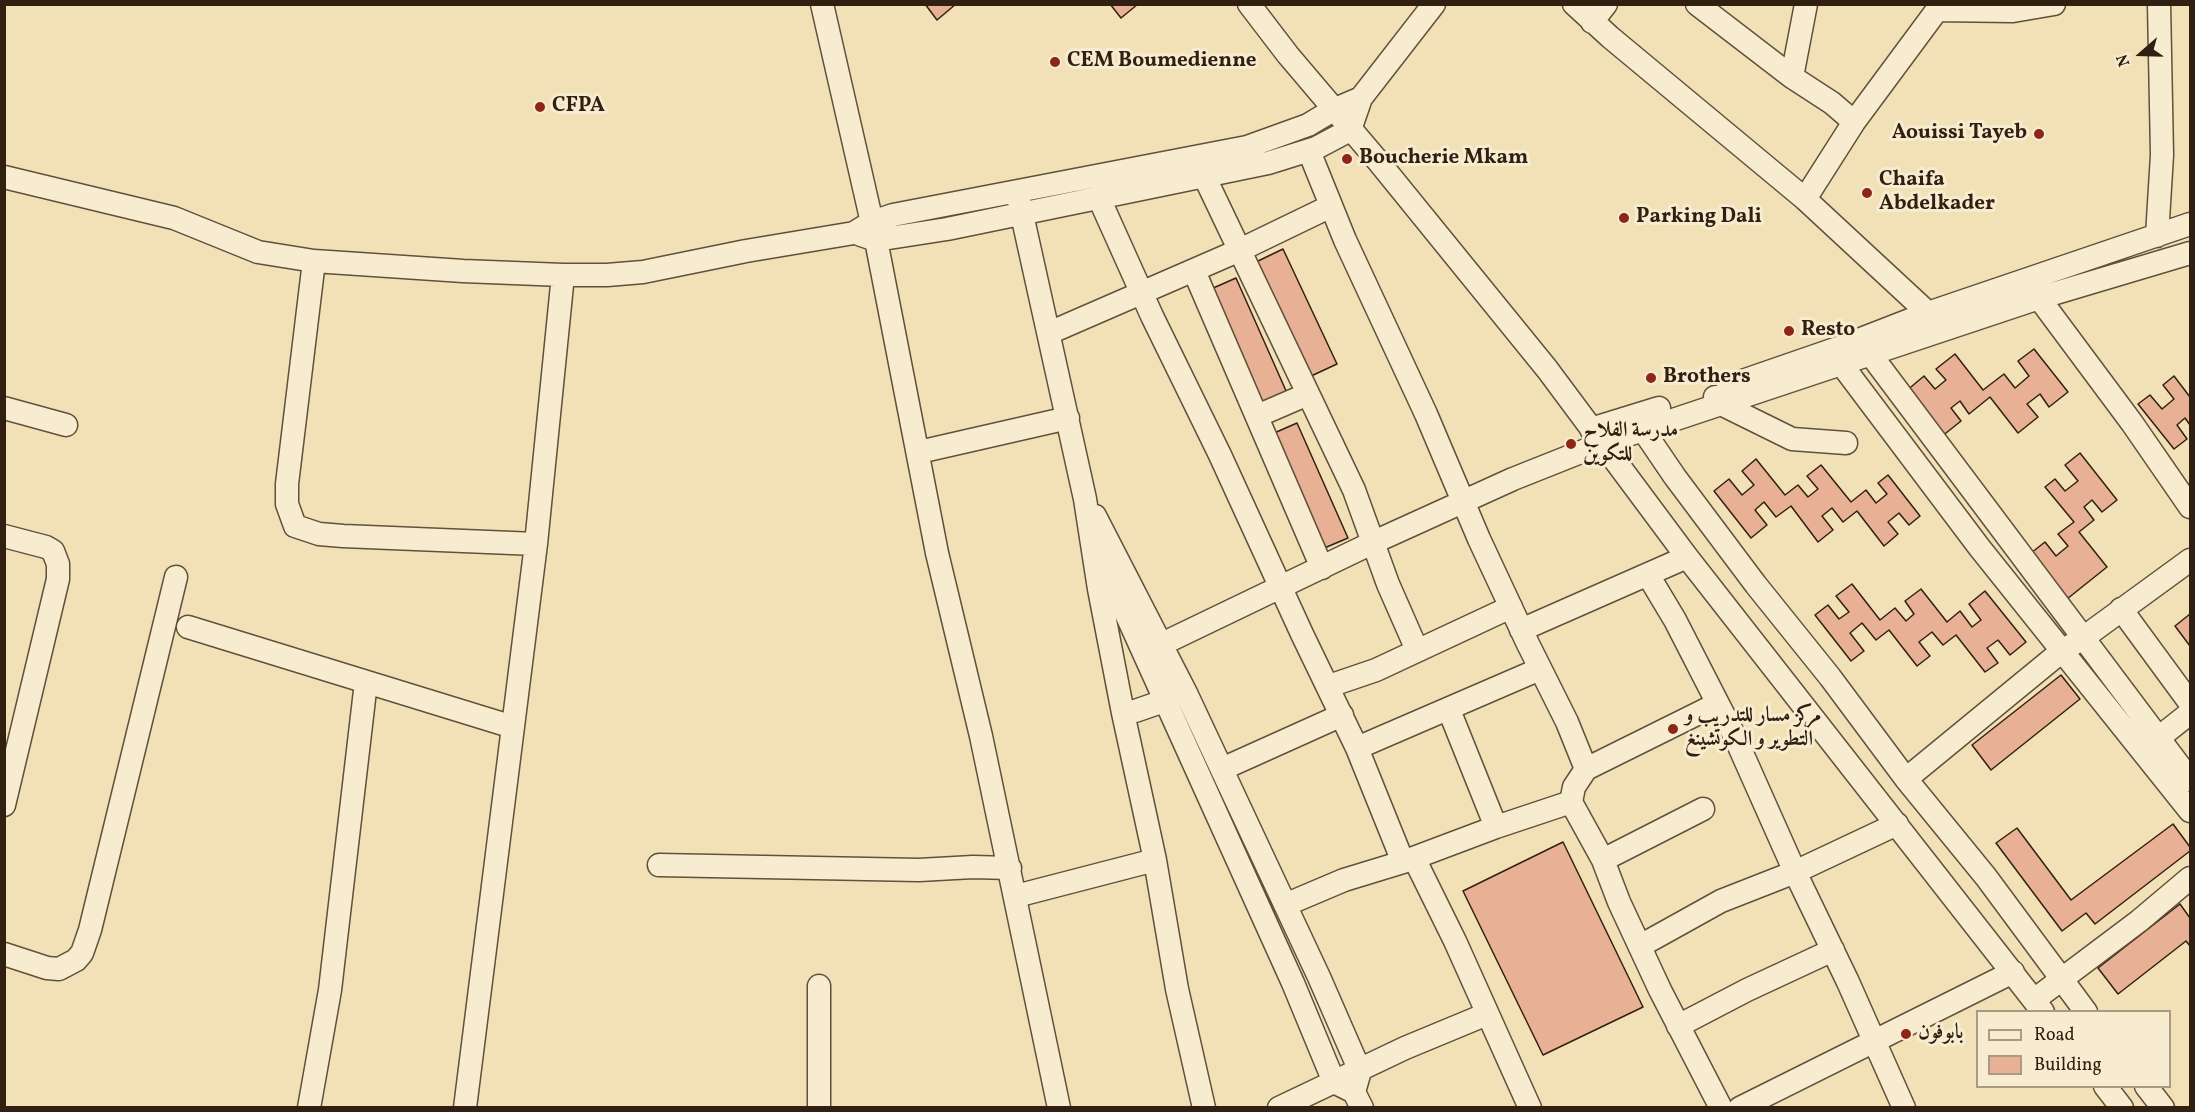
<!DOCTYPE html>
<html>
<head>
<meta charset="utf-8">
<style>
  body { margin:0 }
  #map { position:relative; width:2195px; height:1112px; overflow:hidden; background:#f2e1b7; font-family:Vollkorn,serif }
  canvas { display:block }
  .frame { position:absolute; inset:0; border:6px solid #312012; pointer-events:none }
  .legend { position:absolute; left:1976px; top:1010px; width:195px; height:78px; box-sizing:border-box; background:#f7ecd0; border:2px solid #a89a84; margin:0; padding:8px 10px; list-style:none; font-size:18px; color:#312012 }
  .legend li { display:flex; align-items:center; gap:12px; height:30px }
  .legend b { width:30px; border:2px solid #a89a84 }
  .north { position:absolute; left:2111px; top:24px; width:60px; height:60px; -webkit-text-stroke:4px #f7ecd0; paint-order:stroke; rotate:250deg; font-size:16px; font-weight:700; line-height:24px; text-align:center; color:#312012 }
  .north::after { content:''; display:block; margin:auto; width:21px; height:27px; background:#312012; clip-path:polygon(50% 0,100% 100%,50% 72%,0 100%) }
</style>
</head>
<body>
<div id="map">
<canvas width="2195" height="1112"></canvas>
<div class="frame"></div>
<ul class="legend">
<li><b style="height:8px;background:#f7ecd0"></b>Road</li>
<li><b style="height:16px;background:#e8b196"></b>Building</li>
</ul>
<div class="north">N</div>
</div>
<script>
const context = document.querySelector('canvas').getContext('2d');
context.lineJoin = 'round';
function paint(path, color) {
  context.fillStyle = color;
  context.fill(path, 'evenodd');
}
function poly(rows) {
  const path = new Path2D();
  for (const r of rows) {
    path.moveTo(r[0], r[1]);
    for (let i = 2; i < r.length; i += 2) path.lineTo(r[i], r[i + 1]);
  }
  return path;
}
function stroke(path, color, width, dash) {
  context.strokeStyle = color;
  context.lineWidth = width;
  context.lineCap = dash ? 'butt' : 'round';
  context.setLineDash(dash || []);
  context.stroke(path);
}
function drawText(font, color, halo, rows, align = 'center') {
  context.font = font + ' Vollkorn,Amiri,serif';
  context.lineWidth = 6;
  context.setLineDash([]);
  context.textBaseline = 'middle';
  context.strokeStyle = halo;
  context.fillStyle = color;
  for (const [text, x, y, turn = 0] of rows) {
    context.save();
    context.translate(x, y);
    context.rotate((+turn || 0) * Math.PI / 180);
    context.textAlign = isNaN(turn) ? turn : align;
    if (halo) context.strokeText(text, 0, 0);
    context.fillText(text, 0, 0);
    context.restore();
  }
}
const building = poly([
  [925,4,956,4,937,20,925,4],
  [1110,4,1138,4,1121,18,1110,4],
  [1283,249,1337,364,1309,377,1256,262,1283,249],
  [1236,278,1287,393,1261,404,1211,289,1236,278],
  [2034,349,2068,392,2049,407,2040,394,2027,404,2038,417,2018,433,1990,397,1969,414,1960,401,1951,408,1961,421,1941,437,1905,392,1924,376,1935,389,1946,380,1936,369,1955,354,1983,390,2004,374,2015,388,2029,376,2018,361,2034,349],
  [2174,376,2190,397,2190,425,2185,418,2177,425,2187,439,2174,449,2138,404,2150,395,2162,409,2174,399,2163,385,2174,376],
  [1297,423,1348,538,1322,549,1272,434,1297,423],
  [2080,453,2117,500,2102,512,2092,500,2084,507,2094,520,2079,532,2107,567,2067,599,2031,553,2045,542,2056,556,2068,546,2058,534,2074,522,2045,487,2055,479,2065,491,2078,481,2065,465,2080,453],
  [1756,459,1785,495,1798,485,1808,497,1818,489,1807,476,1821,465,1851,502,1866,490,1876,503,1887,494,1878,483,1888,475,1920,516,1909,525,1899,513,1888,522,1898,534,1884,546,1857,511,1843,522,1832,508,1822,516,1833,530,1818,542,1791,506,1776,517,1764,502,1755,510,1767,525,1751,538,1714,491,1729,479,1742,495,1754,485,1742,471,1756,459],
  [1852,584,1880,620,1895,608,1906,621,1914,614,1905,601,1921,589,1947,622,1960,611,1972,627,1981,620,1969,604,1985,591,2026,642,2010,655,1998,640,1987,648,1998,663,1985,672,1956,635,1943,645,1932,632,1919,642,1930,656,1917,666,1889,630,1876,640,1862,623,1850,633,1864,651,1851,661,1815,615,1828,605,1839,619,1849,612,1836,596,1852,584],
  [2190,614,2190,646,2175,626,2190,614],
  [2061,675,2080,699,1991,770,1972,745,2061,675],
  [2173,824,2190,847,2190,851,2095,924,2086,913,2062,931,1996,843,2017,828,2071,900,2173,824],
  [1563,842,1643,1007,1543,1055,1463,891,1563,842],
  [2180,904,2190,918,2190,946,2186,941,2118,994,2098,968,2180,904]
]);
const minor = poly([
  [822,4,876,240,937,553,981,736,1059,1108],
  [1249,4,1288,55,1378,161,1547,369,1687,557,2043,1012],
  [1574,4,1610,37,1805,199],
  [1697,4,1792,77,1832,103,1854,122],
  [1940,4,1937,10,2013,11,2054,4],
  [1592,22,1606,4],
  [1792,77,1806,4],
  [1309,151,1345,240,1426,414,1479,539,1528,644,1567,722,1586,769,1574,787,1571,802,1603,860,1619,902,1660,990,1721,1108],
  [1198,163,1354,490,1388,584,1417,650],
  [4,177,174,218,258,252,314,261,463,271,563,275,607,275,643,272,746,251,854,233,872,222,893,215,1247,147,1308,125,1333,110,1361,98],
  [1017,192,1085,499,1099,589,1123,713,1155,860,1177,989,1204,1108],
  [1099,198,1152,316,1220,455,1302,634,1357,748,1403,862],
  [861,235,876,240,947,229,1268,163,1316,148,1350,130,1361,98,1434,4],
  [2157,236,2162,155,2159,4],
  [314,261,287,484,287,504,295,526,319,534,343,536,536,544],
  [1194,271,1322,568],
  [2039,298,2132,423,2190,507],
  [1933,326,1928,313,1805,199,1854,122,1937,10],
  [1049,333,1240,250,1331,206],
  [1871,355,2190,780],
  [1842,365,1979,547,2190,811],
  [1728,386,1838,348,1928,313,2190,224],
  [1715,397,1721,404,1792,439,1846,443],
  [4,408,66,425],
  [1257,416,1308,394],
  [1591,429,1659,408],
  [1643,430,1675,477,1756,585,1830,677,1906,779,1986,877,2086,1012],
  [919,452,1068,418],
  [1095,516,1186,693,1319,977,1360,1071,1354,1092],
  [4,536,46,547,53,551,58,564,58,579,4,805],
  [1104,565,1293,983,1334,1082,1354,1092,1362,1108],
  [1648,575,1675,620,1734,735,1795,872,1848,982,1904,1108],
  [2121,609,2190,703],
  [188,627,513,727],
  [1521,630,1687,557],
  [1162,644,1372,543,1513,479,1601,444,2039,298,2190,253],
  [1329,686,1376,670,1511,607],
  [1449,710,1496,827],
  [1123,713,1135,711,1164,701],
  [2147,747,2190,713],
  [1357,748,1540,669],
  [1222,769,1342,715],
  [1586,769,1717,704],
  [1906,779,2062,651,2083,638,2190,560],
  [1414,858,1455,941,1530,1108],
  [1603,860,1703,809],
  [659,865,919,870,973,867,1010,868],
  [1016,896,1155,860],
  [1285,905,1344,880,1403,862,1496,827,1571,802],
  [1640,946,1721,901,1795,872,1897,824],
  [4,954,47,968,59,969,76,960,82,953,90,930,176,577],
  [2034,1000,2139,921,2190,878],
  [1678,1026,1747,990,1833,950],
  [2105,1086,2122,1108],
  [2146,1086,2163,1108],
  [309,1108,330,990,366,682],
  [465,1108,536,544,563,275],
  [819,1108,819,986],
  [1279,1108,1405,1048,1487,1014],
  [1740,1108,2013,972]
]);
const markers = [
  [1055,62,6,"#8f2418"],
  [540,107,6,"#8f2418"],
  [2039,134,6,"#8f2418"],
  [1347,159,6,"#8f2418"],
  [1867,193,6,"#8f2418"],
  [1624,218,6,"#8f2418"],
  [1789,331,6,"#8f2418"],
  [1651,378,6,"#8f2418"],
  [1571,444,6,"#8f2418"],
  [1673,729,6,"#8f2418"],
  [1906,1034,6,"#8f2418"]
];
const poiNames = [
  ["CEM Boumedienne",1067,62],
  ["CFPA",552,107],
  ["Aouissi Tayeb",2027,134,"right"],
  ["Boucherie Mkam",1359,159],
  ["Chaifa",1879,181],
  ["Abdelkader",1879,205],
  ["Parking Dali",1636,218],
  ["Resto",1801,331],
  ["Brothers",1663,378],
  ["مدرسة الفلاح",1583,432],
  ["للتكوين",1583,456],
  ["مركز مسار للتدريب و",1685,717],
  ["التطوير و الكوتشينغ",1685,741],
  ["بابوفون",1918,1034]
];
paint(building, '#e8b196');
stroke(building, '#312012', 1.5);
stroke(minor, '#61503b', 25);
stroke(minor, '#f7ecd0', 22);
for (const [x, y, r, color] of markers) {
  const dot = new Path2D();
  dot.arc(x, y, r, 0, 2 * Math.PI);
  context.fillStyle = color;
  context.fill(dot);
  stroke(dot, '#f7ecd0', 2);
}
drawText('bold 21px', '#312012', '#f7ecd0', poiNames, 'left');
</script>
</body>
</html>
